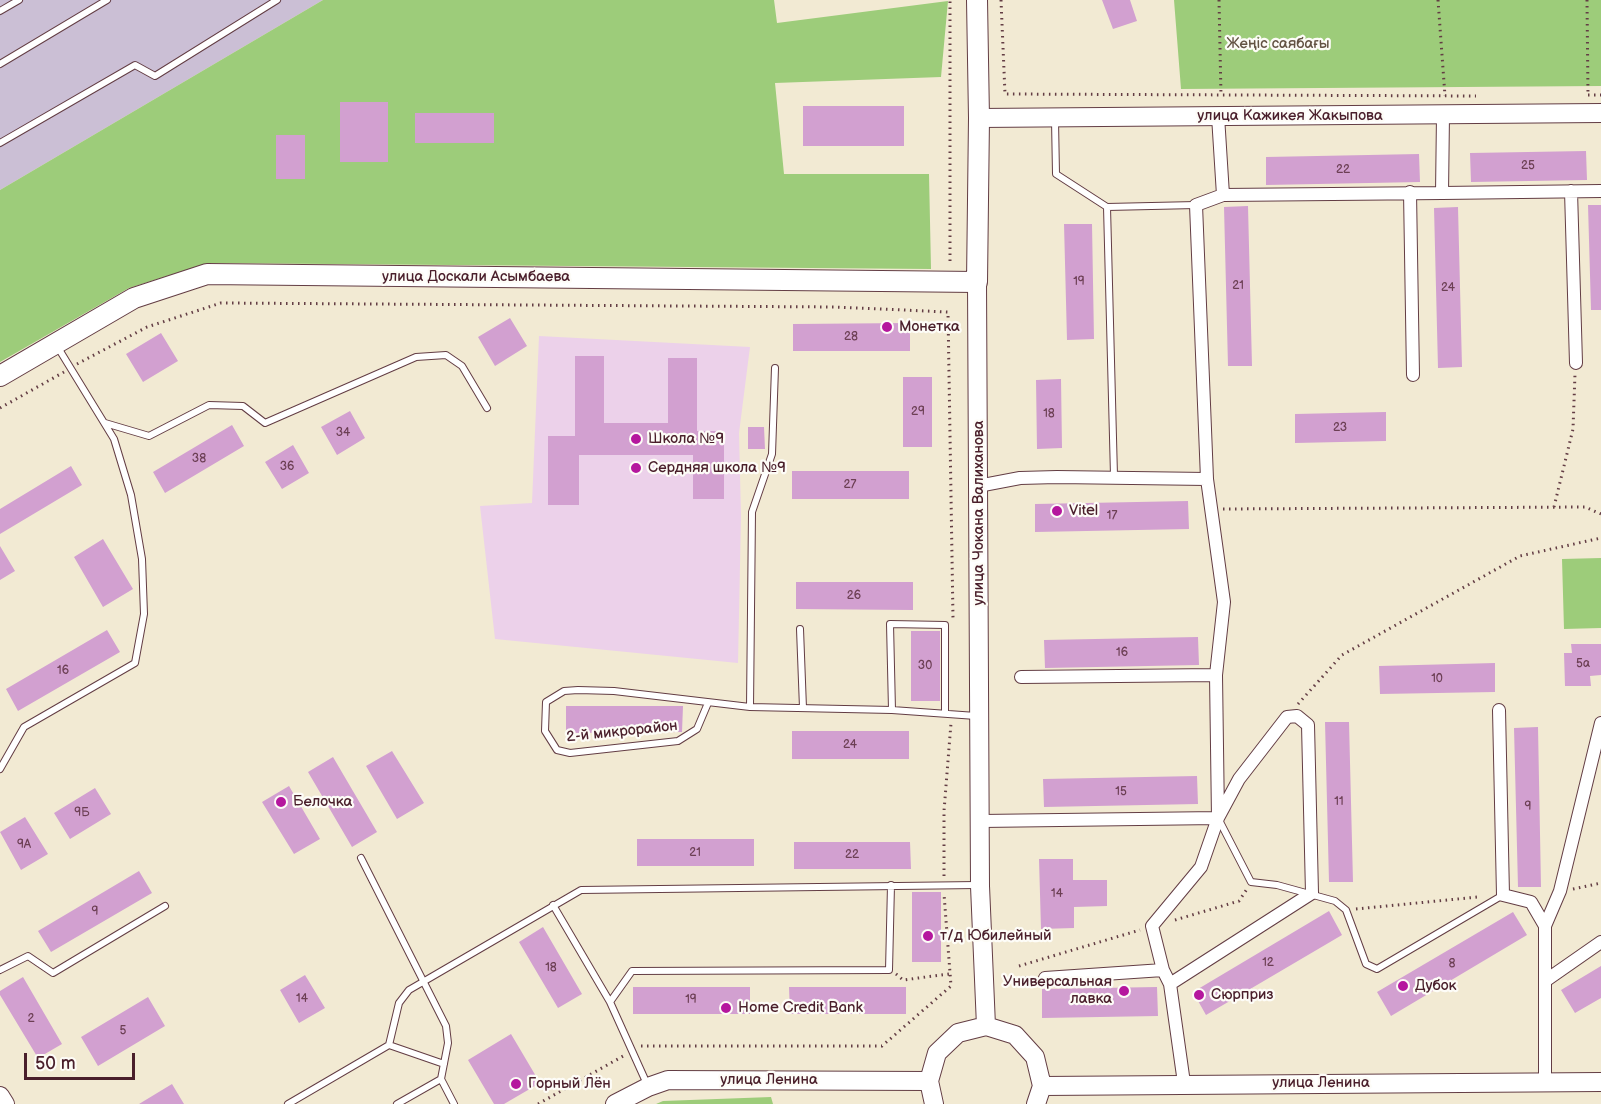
<!DOCTYPE html>
<html>
<head>
<meta charset="utf-8">
<style>
  body { margin:0 }
  #map { position:relative; width:1601px; height:1104px; overflow:hidden; background:#f2ead3; font-family:"Balsamiq Sans",sans-serif }
  canvas { display:block }
  .scale { position:absolute; left:24px; top:1053px; width:111px; height:27px; box-sizing:border-box; border:3px solid #4a1f2b; border-top:0; padding-left:8px; font-size:18px; line-height:21px; white-space:nowrap; color:#4a1f2b; -webkit-text-stroke:4px #fdfcf7; paint-order:stroke }
</style>
</head>
<body>
<div id="map">
<canvas width="1601" height="1104"></canvas>
<div class="scale">50 m</div>
</div>
<script>
const context = document.querySelector('canvas').getContext('2d');
context.lineJoin = 'round';
function paint(path, color) {
  context.fillStyle = color;
  context.fill(path, 'evenodd');
}
function poly(rows) {
  const path = new Path2D();
  for (const r of rows) {
    path.moveTo(r[0], r[1]);
    for (let i = 2; i < r.length; i += 2) path.lineTo(r[i], r[i + 1]);
  }
  return path;
}
function stroke(path, color, width, dash) {
  context.strokeStyle = color;
  context.lineWidth = width;
  context.lineCap = dash ? 'butt' : 'round';
  context.setLineDash(dash || []);
  context.stroke(path);
}
function drawText(font, color, halo, rows, align = 'center') {
  context.font = font + ' "Balsamiq Sans",sans-serif';
  context.lineWidth = 4.5;
  context.setLineDash([]);
  context.textBaseline = 'middle';
  context.strokeStyle = halo;
  context.fillStyle = color;
  for (const [text, x, y, turn = 0] of rows) {
    context.save();
    context.translate(x, y);
    context.rotate((+turn || 0) * Math.PI / 180);
    context.textAlign = isNaN(turn) ? turn : align;
    if (halo) context.strokeText(text, 0, 0);
    context.fillText(text, 0, 0);
    context.restore();
  }
}
const built = poly([
  [539,336,750,347,739,433,741,516,738,663,495,639,480,506,532,503]
]);
const industrial = poly([
  [0,0,323,0,0,190]
]);
const green = poly([
  [323,0,774,0,777,23,948,1,941,77,775,83,784,174,929,174,931,269,208,263,129,288,0,362,0,190],
  [1174,0,1601,0,1601,86,1181,89],
  [1601,558,1601,628,1564,629,1562,559],
  [771,1097,773,1104,656,1104,663,1101]
]);
const building = poly([
  [1102,0,1130,0,1137,21,1113,29],
  [340,102,388,102,388,162,340,162],
  [803,106,904,106,904,146,803,146],
  [415,113,494,113,494,143,415,143],
  [276,135,305,135,305,179,276,179],
  [1586,151,1587,180,1471,182,1470,153],
  [1419,154,1420,182,1266,185,1266,157],
  [1588,205,1601,205,1601,310,1591,310],
  [1248,206,1252,366,1228,366,1224,207],
  [1458,207,1462,367,1438,368,1434,208],
  [1064,224,1092,224,1094,339,1067,340],
  [510,318,527,346,495,366,478,337],
  [910,323,910,351,793,351,793,324],
  [161,333,178,361,143,382,126,354],
  [575,356,604,356,604,423,668,423,668,358,697,358,697,431,724,431,724,499,693,499,693,455,579,455,579,505,548,505,548,436,575,436],
  [903,377,932,377,932,447,903,447],
  [1061,379,1062,448,1037,449,1036,380],
  [350,411,365,438,337,455,321,427],
  [1386,412,1386,441,1295,443,1295,414],
  [232,425,244,446,165,493,153,472],
  [748,427,764,427,765,449,748,449],
  [293,445,309,473,282,489,265,462],
  [71,466,82,485,0,534,0,509],
  [792,471,909,471,909,499,792,499],
  [1188,501,1189,529,1035,532,1035,504],
  [103,539,133,589,103,607,74,557],
  [0,546,15,571,0,580],
  [796,582,913,582,913,610,796,609],
  [107,630,120,652,18,711,6,689],
  [911,631,940,631,940,701,911,701],
  [1198,637,1199,665,1045,668,1044,640],
  [1571,644,1601,644,1601,675,1590,676,1591,686,1565,686,1564,653,1572,653],
  [1495,663,1495,692,1380,694,1379,666],
  [566,706,683,706,682,732,566,733],
  [1325,722,1349,722,1353,882,1329,882],
  [1538,727,1541,887,1518,887,1514,728],
  [792,731,909,731,909,759,792,759],
  [392,751,424,803,397,819,366,766],
  [333,757,377,832,352,847,308,772],
  [1197,776,1198,804,1044,807,1043,779],
  [289,786,320,839,294,854,262,802],
  [95,788,111,814,70,839,54,813],
  [25,817,48,854,21,870,0,832],
  [637,839,754,839,754,866,637,866],
  [794,842,910,842,911,869,794,869],
  [1039,859,1073,859,1073,880,1107,880,1107,906,1074,907,1074,928,1041,929],
  [139,871,152,893,51,952,38,931],
  [912,892,941,892,941,962,912,962],
  [1329,911,1342,935,1206,1015,1193,992],
  [1513,912,1527,935,1391,1016,1377,992],
  [543,927,582,994,558,1008,519,942],
  [1601,966,1601,998,1575,1013,1561,990],
  [305,975,325,1008,299,1023,280,990],
  [23,977,62,1044,38,1058,0,995,0,991],
  [633,987,750,987,750,1014,633,1014],
  [789,987,906,987,906,1014,790,1014],
  [1157,987,1158,1016,1042,1018,1042,989],
  [148,997,165,1026,98,1066,81,1037],
  [511,1034,540,1083,504,1104,494,1104,468,1060],
  [172,1084,184,1104,139,1104]
]);
const path = poly([
  [1001,0,1005,94,1476,96],
  [1219,0,1221,96],
  [1438,0,1445,96],
  [1587,0,1588,95],
  [1588,95,1601,95],
  [950,261,950,0],
  [77,364,147,327,221,303,835,307,948,312,953,618],
  [0,408,64,372],
  [1554,507,1573,429,1575,374],
  [1223,509,1585,507,1601,514],
  [1298,704,1342,655,1520,556,1601,538],
  [944,876,944,811,951,723],
  [1573,889,1601,883],
  [1356,909,1478,897],
  [1175,920,1239,901,1247,889],
  [1019,966,1140,930],
  [896,974,903,980,949,974],
  [1019,978,1034,978],
  [641,1046,882,1046,951,986,944,894],
  [538,1104,625,1055]
]);
const lane = poly([
  [0,11,19,0],
  [0,64,107,0],
  [1055,120,1056,174,1107,207,1114,476],
  [0,143,135,65,155,76,277,0],
  [1107,207,1196,205],
  [105,423,149,436,209,405,243,406,265,423,416,357,446,355,462,366,487,408],
  [800,629,803,708],
  [708,703,697,729,678,741,570,753,557,750,545,731,546,702,564,691,578,690,614,691,750,707,892,710,976,716],
  [750,707,752,512,772,454,775,368],
  [892,710,890,624,945,625,945,712],
  [0,769,24,727,135,663,144,614,142,559,131,495,114,439,57,346],
  [1219,820,1251,882,1277,885,1335,901,1346,910,1366,964,1377,969,1503,895],
  [361,858,446,1026,448,1043,441,1079,454,1104],
  [553,905,610,1002],
  [0,970,28,956,53,973,165,906],
  [389,1045,399,1003,409,990,581,890,977,885],
  [647,1084,610,1002,632,971,889,970,891,885],
  [288,1104,389,1045,444,1064],
  [397,1104,441,1079]
]);
const street = poly([
  [1443,115,1442,193,1601,191],
  [1571,191,1576,363],
  [1410,192,1413,375],
  [1223,195,1442,193],
  [1207,479,1196,205,1223,195,1218,116],
  [978,486,1020,478,1057,477,1207,479,1224,602,1216,675,1218,818,1201,867,1152,926,1163,970,1170,984,1184,1083],
  [1021,677,1216,675],
  [1499,710,1503,895,1531,902,1545,926,1545,1083],
  [981,821,1218,818,1239,779,1287,717,1297,716,1308,725,1312,893,1170,984],
  [1545,926,1560,891,1601,723],
  [1045,978,1163,970],
  [1545,981,1601,942]
]);
const secondary = poly([
  [979,118,1601,113],
  [977,282,980,886,986,1026],
  [1042,1086,1601,1082],
  [0,1096,5,1104],
  [615,1104,648,1087,668,1080,929,1081],
  [934,1104,929,1081,937,1053,958,1033,986,1026,1015,1035,1035,1057,1042,1086,1036,1104]
]);
const primary = poly([
  [0,376,134,298,207,274,977,282,979,118,977,0]
]);
const markers = [
  [887,327,6,"#b5179e"],
  [636,439,6,"#b5179e"],
  [636,468,6,"#b5179e"],
  [1057,511,6,"#b5179e"],
  [281,802,6,"#b5179e"],
  [928,936,6,"#b5179e"],
  [1403,986,6,"#b5179e"],
  [1124,991,6,"#b5179e"],
  [1199,995,6,"#b5179e"],
  [726,1008,6,"#b5179e"],
  [516,1084,6,"#b5179e"]
];
const numberNames = [
  ["25",1528,166],
  ["22",1343,170],
  ["19",1079,282],
  ["21",1238,286],
  ["24",1448,288],
  ["28",851,337],
  ["29",918,412],
  ["18",1049,414],
  ["23",1340,428],
  ["34",343,433],
  ["38",199,459],
  ["36",287,467],
  ["27",850,485],
  ["17",1112,516],
  ["26",854,596],
  ["16",1122,653],
  ["5а",1583,664],
  ["30",925,666],
  ["16",63,671],
  ["10",1437,679],
  ["24",850,745],
  ["15",1121,792],
  ["11",1339,802],
  ["9",1528,807],
  ["9Б",82,813],
  ["9А",24,845],
  ["21",695,853],
  ["22",852,855],
  ["14",1057,894],
  ["9",95,912],
  ["12",1268,963],
  ["8",1452,964],
  ["18",551,968],
  ["14",302,999],
  ["19",691,1000],
  ["2",31,1019],
  ["5",123,1031]
];
const parkNames = [
  ["Жеңіс саябағы",1278,44]
];
const streetNames = [
  ["улица Кажикея Жакыпова",1290,116],
  ["улица Доскали Асымбаева",476,277],
  ["улица Чокана Валиханова",979,513,-90],
  ["2-й микрорайон",622,732,-6],
  ["улица Ленина",769,1080],
  ["улица Ленина",1321,1083]
];
const poiNames = [
  ["Монетка",899,327],
  ["Школа №9",648,439],
  ["Сердняя школа №9",648,468],
  ["Vitel",1069,511],
  ["Белочка",293,802],
  ["т/д Юбилейный",940,936],
  ["Универсальная",1112,982,"right"],
  ["лавка",1112,999,"right"],
  ["Дубок",1415,986],
  ["Сюрприз",1211,995],
  ["Home Credit Bank",738,1008],
  ["Горный Лён",528,1084]
];
paint(built, '#ecd1ea');
paint(industrial, '#cbbfd5');
paint(green, '#9dcc7a');
paint(building, '#d2a0d0');
stroke(lane, '#633d44', 8);
stroke(street, '#633d44', 14);
stroke(secondary, '#633d44', 20);
stroke(primary, '#633d44', 22);
stroke(path, '#633d44', 3, [1.5, 4.5]);
stroke(lane, '#fff', 6);
stroke(street, '#fff', 12);
stroke(secondary, '#fff', 18);
stroke(primary, '#fff', 20);
for (const [x, y, r, color] of markers) {
  const dot = new Path2D();
  dot.arc(x, y, r, 0, 2 * Math.PI);
  context.fillStyle = color;
  context.fill(dot);
  stroke(dot, '#fdfcf7', 2);
}
drawText('12px', '#6c3f54', null, numberNames);
drawText('15px', '#635343', '#fdfcf7', parkNames);
drawText('15px', '#4a1f2b', '#fdfcf7', streetNames);
drawText('15px', '#4a1f2b', '#fdfcf7', poiNames, 'left');
</script>
</body>
</html>
